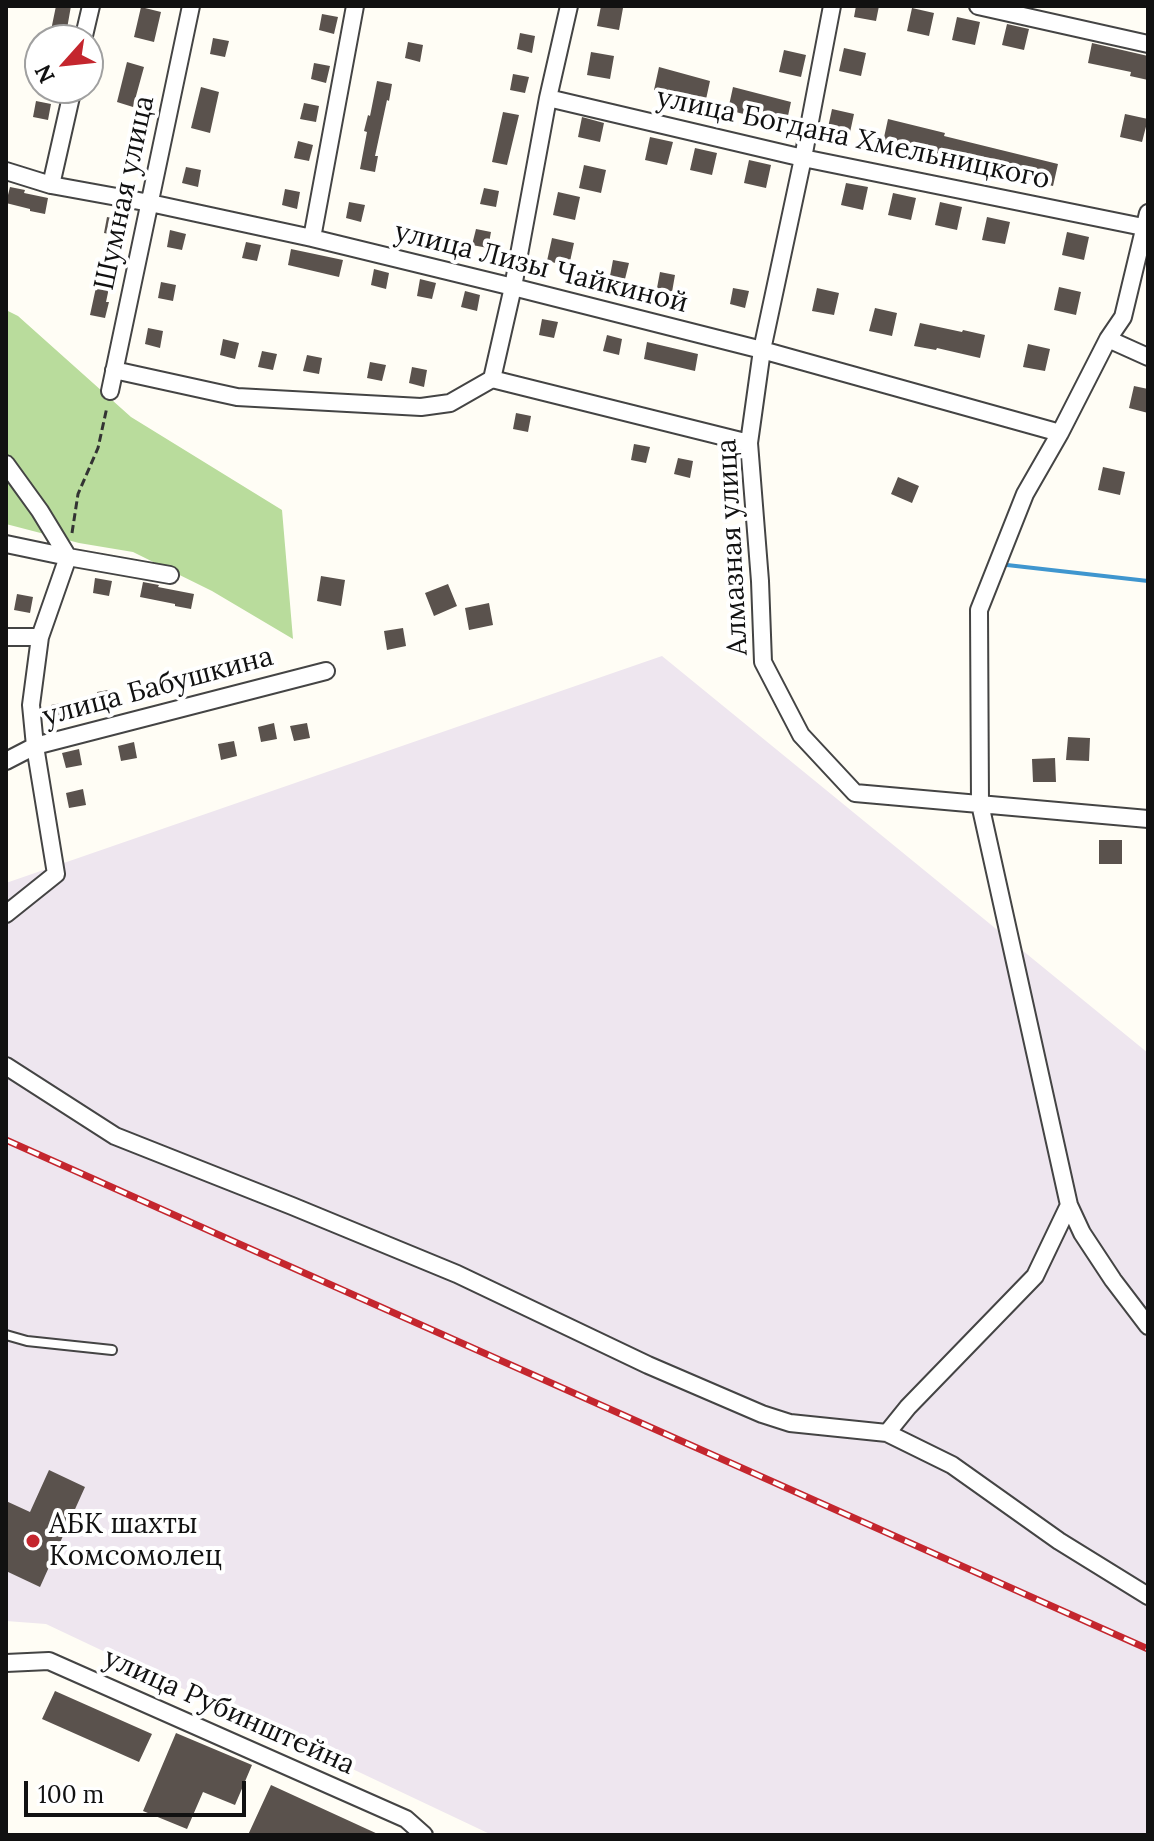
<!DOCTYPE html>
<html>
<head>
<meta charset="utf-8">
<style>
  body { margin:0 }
  #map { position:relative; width:1154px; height:1841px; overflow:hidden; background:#fffdf5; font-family:Lora,serif }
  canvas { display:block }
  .frame { position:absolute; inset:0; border:8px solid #111; pointer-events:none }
  .north { position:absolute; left:24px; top:24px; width:80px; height:80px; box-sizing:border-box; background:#fff; border:2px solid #a0a0a0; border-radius:50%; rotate:243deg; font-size:22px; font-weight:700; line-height:32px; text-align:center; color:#111 }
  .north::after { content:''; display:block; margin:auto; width:28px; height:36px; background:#c4262e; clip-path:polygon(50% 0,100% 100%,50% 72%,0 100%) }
  .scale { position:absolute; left:24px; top:1781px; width:222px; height:36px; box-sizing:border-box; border:4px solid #111; border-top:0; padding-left:10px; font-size:24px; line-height:28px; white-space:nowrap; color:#111; -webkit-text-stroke:6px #fff; paint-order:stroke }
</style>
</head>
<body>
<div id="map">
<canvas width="1154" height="1841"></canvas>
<div class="frame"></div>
<div class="north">N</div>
<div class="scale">100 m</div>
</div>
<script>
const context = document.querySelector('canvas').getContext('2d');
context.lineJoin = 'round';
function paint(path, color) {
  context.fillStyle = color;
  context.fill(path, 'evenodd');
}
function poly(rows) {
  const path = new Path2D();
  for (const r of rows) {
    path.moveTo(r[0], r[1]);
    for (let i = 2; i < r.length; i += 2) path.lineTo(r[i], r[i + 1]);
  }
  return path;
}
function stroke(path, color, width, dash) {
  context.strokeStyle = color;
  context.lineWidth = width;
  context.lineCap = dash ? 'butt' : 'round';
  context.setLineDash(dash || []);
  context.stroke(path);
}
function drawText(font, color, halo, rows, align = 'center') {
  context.font = font + ' Lora,serif';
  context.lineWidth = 8;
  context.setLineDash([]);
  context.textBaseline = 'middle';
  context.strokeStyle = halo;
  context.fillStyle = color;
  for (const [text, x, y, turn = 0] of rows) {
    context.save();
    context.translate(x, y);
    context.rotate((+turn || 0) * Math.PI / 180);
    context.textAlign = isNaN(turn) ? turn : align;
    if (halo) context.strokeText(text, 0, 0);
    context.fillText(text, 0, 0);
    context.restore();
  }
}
const industrial = poly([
  [662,656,1148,1053,1148,1835,492,1835,46,1624,6,1621,6,883]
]);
const forest = poly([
  [6,310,18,316,131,417,282,510,293,639,212,591,133,552,79,543,6,524]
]);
const stream = poly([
  [1007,565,1148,581]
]);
const building = poly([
  [56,6,71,6,65,40,49,40],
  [601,6,623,8,619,30,597,26],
  [856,6,879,6,876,21,854,17],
  [141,7,161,12,154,42,134,37],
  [912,8,934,13,929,36,907,31],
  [322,14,338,17,334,34,319,30],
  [957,17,980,22,975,45,952,40],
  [1007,24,1029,29,1024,50,1002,45],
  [520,33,535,36,532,53,517,49],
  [213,38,229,41,225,57,210,54],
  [408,42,423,45,420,62,405,58],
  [1092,43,1148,56,1148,80,1130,76,1131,72,1088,63],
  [844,48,866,53,861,76,839,71],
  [784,50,806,55,801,77,779,72],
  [591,52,614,56,610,79,587,75],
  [127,62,144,67,133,107,117,102],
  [314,63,330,66,326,83,311,79],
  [659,67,710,81,705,104,654,90],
  [513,74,529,77,525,93,510,90],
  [377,81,392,84,389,101,387,100,375,156,378,156,375,172,360,169,367,132,364,131,368,115,370,116],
  [201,87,219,92,210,133,191,128],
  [733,87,791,102,786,125,728,110],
  [36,101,51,104,48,120,33,117],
  [304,103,319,106,316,122,300,119],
  [832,109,854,114,849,137,827,132],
  [503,112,519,115,507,165,492,162],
  [1125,114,1148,119,1142,142,1120,137],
  [582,117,604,123,600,142,578,137],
  [888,119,945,133,944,136,1058,164,1053,186,950,162,951,158,883,142],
  [650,137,673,142,667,165,645,160],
  [298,141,313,145,309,161,294,158],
  [695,148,717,153,712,175,690,170],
  [749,160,771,165,766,188,744,183],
  [584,165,606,170,601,193,579,188],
  [186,167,201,170,198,187,182,183],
  [846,183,868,187,863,210,841,205],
  [10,187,25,190,24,193,48,198,45,214,30,211,30,209,6,203],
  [484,188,499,191,496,207,480,204],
  [285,189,300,192,297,209,282,205],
  [558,192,580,197,575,220,553,215],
  [893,193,916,198,911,220,888,215],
  [349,202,365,205,361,222,346,218],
  [940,202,962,207,957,230,935,225],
  [107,217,122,220,119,236,104,233],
  [987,217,1010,222,1005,244,982,240],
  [476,229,491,232,488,248,472,245],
  [170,230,186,234,182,250,167,247],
  [1067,232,1089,237,1084,260,1062,255],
  [552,238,574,243,569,266,547,261],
  [246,242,261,245,257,261,242,258],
  [291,249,343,260,339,277,288,265],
  [613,260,629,263,625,279,610,276],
  [99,261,114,264,106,302,109,302,105,318,90,315,98,278,96,277],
  [374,269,389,273,386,289,371,285],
  [660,272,675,275,672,292,657,288],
  [420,279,436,283,432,299,417,296],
  [161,282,176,285,173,301,158,298],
  [1059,287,1081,292,1076,315,1054,310],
  [733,288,749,291,745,308,730,304],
  [817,288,839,293,834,315,812,311],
  [465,291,480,295,477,311,461,307],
  [875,308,897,313,892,336,869,331],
  [542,319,558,322,554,338,539,335],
  [920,323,962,332,963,330,985,335,980,358,937,348,936,350,914,346],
  [148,328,163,331,160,348,145,344],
  [607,335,622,339,619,355,603,351],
  [223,339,239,343,235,359,220,355],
  [647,342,698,354,695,371,644,359],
  [1028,344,1050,349,1045,371,1023,367],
  [262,351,277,354,273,370,258,367],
  [307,355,322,358,319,374,303,371],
  [370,362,386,365,382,381,367,378],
  [412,367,427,370,424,387,409,383],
  [1134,386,1148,389,1148,413,1129,408],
  [516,413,531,416,528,432,513,429],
  [634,444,650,447,646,463,631,460],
  [678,458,693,461,690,478,674,474],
  [1103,467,1125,472,1120,495,1098,490],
  [898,477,919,486,912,503,891,494],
  [321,576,345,580,341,606,317,601],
  [95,578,112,581,109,596,93,593],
  [143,582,159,585,158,587,194,594,191,609,175,606,175,604,140,597],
  [448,584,457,606,434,616,425,593],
  [17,594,33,597,30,613,14,610],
  [489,603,493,625,469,630,465,608],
  [403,628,406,646,387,650,384,631],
  [252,656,256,672,240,675,236,660],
  [199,668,202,683,186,687,182,671],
  [155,680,158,696,142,699,139,684],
  [114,689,117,704,101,708,97,692],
  [67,702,71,717,54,720,51,705],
  [274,723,277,739,261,742,258,727],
  [307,723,310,738,294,741,290,726],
  [1068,737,1090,738,1089,761,1066,760],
  [234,741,237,756,221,760,218,744],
  [134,742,137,758,121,761,118,746],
  [79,749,82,765,66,768,62,753],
  [1055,758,1056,782,1033,782,1032,759],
  [83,789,86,805,69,808,66,793],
  [1099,840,1122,840,1122,864,1099,864],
  [49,1470,85,1487,40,1587,6,1571,6,1501,30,1512],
  [55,1691,152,1734,139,1762,42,1719],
  [176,1733,252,1765,235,1805,203,1792,187,1829,143,1811],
  [271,1785,380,1835,248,1835]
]);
const path = poly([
  [72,533,78,494,98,448,107,407]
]);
const lane = poly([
  [6,1335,27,1341,112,1350]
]);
const street = poly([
  [832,6,803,158,762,350,749,443,760,581,763,662,801,735,855,793,1148,819],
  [978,6,1148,44],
  [83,40,91,6],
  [548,98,803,158,1148,228],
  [6,171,51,185,150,203,312,238,513,287,762,350,1060,433],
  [51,185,73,88],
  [312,238,355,6],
  [1108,339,1148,357],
  [114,370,237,397,421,407,450,403,492,379,749,443],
  [492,379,513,287,548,98,569,6],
  [110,391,191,6],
  [6,464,40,511,68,557],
  [6,544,68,557,170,575],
  [6,637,40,637],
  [6,761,35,746,326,671],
  [6,914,56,874,35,746,31,705,40,637,68,557],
  [6,1066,115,1136,292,1206,457,1274,648,1365,762,1414,790,1423,887,1433,908,1407,1035,1276,1069,1205,980,804,979,610,1025,494,1060,433,1108,339,1123,317,1148,213],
  [1069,1205,1082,1233,1113,1280,1148,1326],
  [887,1433,952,1465,1059,1541,1148,1596],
  [6,1663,49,1661,406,1819,424,1835]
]);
const rail = poly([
  [6,1140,1148,1649]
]);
const markers = [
  [33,1541,8,"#c4262e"]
];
const streetNames = [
  ["улица Богдана Хмельницкого",853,139,12],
  ["Шумная улица",125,193,-78],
  ["улица Лизы Чайкиной",541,268,14],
  ["Алмазная улица",733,547,-93],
  ["улица Бабушкина",158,687,-15],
  ["улица Рубинштейна",229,1712,24]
];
const poiNames = [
  ["АБК шахты",49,1525],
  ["Комсомолец",49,1557]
];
paint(industrial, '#eee6ef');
paint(forest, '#b9dc9c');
stroke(stream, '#3f96cf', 4);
paint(building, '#5a524d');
stroke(lane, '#444', 12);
stroke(street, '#444', 20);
stroke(path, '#333', 3, [8, 4]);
stroke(lane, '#fff', 8);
stroke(street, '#fff', 16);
stroke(rail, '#c4262e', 7);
stroke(rail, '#fff', 4, [12]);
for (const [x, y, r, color] of markers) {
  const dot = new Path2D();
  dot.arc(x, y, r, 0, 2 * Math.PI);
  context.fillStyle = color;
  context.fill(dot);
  stroke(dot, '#fff', 3);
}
drawText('28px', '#111', '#fff', streetNames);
drawText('28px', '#111', '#fff', poiNames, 'left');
</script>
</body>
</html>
